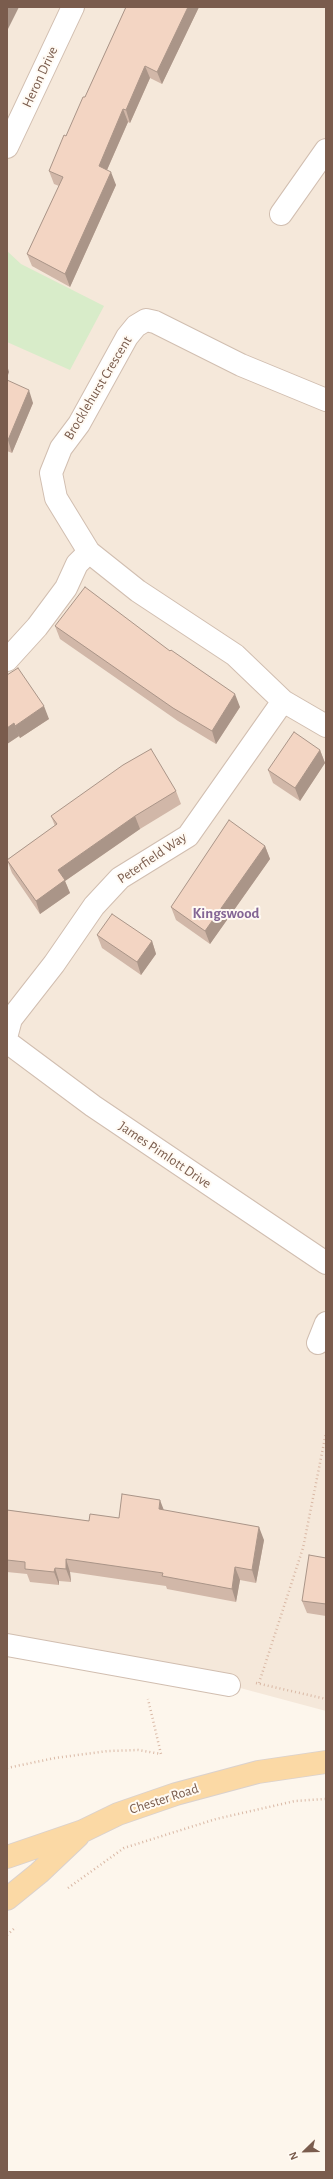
<!DOCTYPE html>
<html>
<head>
<meta charset="utf-8">
<style>
  body { margin:0 }
  #map { position:relative; width:333px; height:2179px; overflow:hidden; background:#fdf6ec; font-family:"Alegreya Sans",sans-serif }
  canvas { display:block }
  .frame { position:absolute; inset:0; border:8px solid #7a5c4d; pointer-events:none }
  .north { position:absolute; left:285px; top:2131px; width:40px; height:40px; -webkit-text-stroke:3px #fffaf3; paint-order:stroke; rotate:247deg; font-size:11px; font-weight:700; line-height:16px; text-align:center; color:#7a5c4d }
  .north::after { content:''; display:block; margin:auto; width:14px; height:18px; background:#7a5c4d; clip-path:polygon(50% 0,100% 100%,50% 72%,0 100%) }
</style>
</head>
<body>
<div id="map">
<canvas width="333" height="2179"></canvas>
<div class="frame"></div>
<div class="north">N</div>
</div>
<script>
const context = document.querySelector('canvas').getContext('2d');
context.lineJoin = 'round';
function paint(path, color) {
  context.fillStyle = color;
  context.fill(path, 'evenodd');
}
function poly(rows) {
  const path = new Path2D();
  for (const r of rows) {
    path.moveTo(r[0], r[1]);
    for (let i = 2; i < r.length; i += 2) path.lineTo(r[i], r[i + 1]);
  }
  return path;
}
function stroke(path, color, width, dash) {
  context.strokeStyle = color;
  context.lineWidth = width;
  context.lineCap = dash ? 'butt' : 'round';
  context.setLineDash(dash || []);
  context.stroke(path);
}
function drawText(font, color, halo, rows, align = 'center') {
  context.font = font + ' "Alegreya Sans",sans-serif';
  context.lineWidth = 4;
  context.setLineDash([]);
  context.textBaseline = 'middle';
  context.strokeStyle = halo;
  context.fillStyle = color;
  for (const [text, x, y, turn = 0] of rows) {
    context.save();
    context.translate(x, y);
    context.rotate((+turn || 0) * Math.PI / 180);
    context.textAlign = isNaN(turn) ? turn : align;
    if (halo) context.strokeText(text, 0, 0);
    context.fillText(text, 0, 0);
    context.restore();
  }
}
const residential = poly([
  [7,7,326,7,326,1711,229,1685,7,1645]
]);
const green = poly([
  [7,251,21,264,104,306,70,370,7,342]
]);
const path = poly([
  [256,1683,326,1699],
  [259,1683,303,1548,326,1433],
  [7,1768,55,1758,108,1751,138,1750,161,1754,148,1699],
  [68,1888,124,1848,216,1819,295,1801,326,1799],
  [7,1935,16,1927]
]);
const minor = poly([
  [7,147,73,7],
  [281,214,326,150],
  [326,400,241,365,155,322,146,320,136,326,127,337,79,424,61,448,51,473,56,498,89,552,138,591,235,655,283,701,326,726],
  [7,660,37,627,66,588,77,564,89,552],
  [7,1034,11,1019,54,964,94,906,120,878,188,836,283,701],
  [7,1042,93,1106,326,1263],
  [318,1343,326,1323],
  [7,1645,229,1685]
]);
const major = poly([
  [7,1857,83,1831,118,1814,176,1794,258,1772,326,1762],
  [7,1899,39,1873,78,1836]
]);
const wall = poly([
  [126,7,199,7,162,84,150,78,130,123,128,122,107,170,116,185,70,287,32,266,27,254,59,186,54,184,49,171,85,97],
  [7,380,33,403,12,453,7,451],
  [55,626,240,707,216,744,178,721,60,639],
  [7,675,49,719,20,738,19,736,7,744],
  [320,750,325,763,300,801,273,783,268,770],
  [176,791,181,804,140,829,65,881,70,893,40,914,12,873,7,860,55,826,51,816],
  [265,846,270,859,210,944,176,920,171,907],
  [97,935,152,941,156,954,141,975,102,948],
  [7,1510,89,1521,119,1518,163,1510,264,1540,256,1583,240,1580,236,1602,167,1589,166,1586,70,1572,71,1582,59,1581,59,1585,30,1582,27,1574,7,1572],
  [326,1558,326,1616,307,1613,302,1601]
]);
const shadedWall = poly([
  [8,7,19,7,7,31,7,8],
  [188,7,199,7,162,84,157,72],
  [145,66,150,78,130,123,126,110],
  [123,109,128,122,103,179,99,166],
  [111,172,116,185,70,287,65,274],
  [7,365,9,372,7,378],
  [29,390,33,403,12,453,8,440],
  [235,694,240,707,216,744,212,731],
  [44,706,49,719,20,738,15,726],
  [14,723,19,736,7,744,7,728],
  [320,750,325,763,300,801,295,788],
  [135,816,140,829,65,881,70,893,40,914,36,901,58,870],
  [265,846,270,859,210,944,205,931],
  [152,941,156,954,141,975,137,962],
  [160,1500,165,1513,159,1509],
  [259,1527,264,1540,256,1583,252,1570],
  [66,1559,70,1572,71,1582,66,1569],
  [235,1567,240,1580,236,1602,232,1589],
  [55,1568,59,1581,59,1585,54,1572]
]);
const building = poly([
  [126,7,188,7,157,72,145,66,126,110,123,109,99,166,111,172,65,274,27,254,63,177,49,171,64,135,66,136,83,97,85,97,126,7],
  [7,380,29,390,8,440,7,440,7,380],
  [85,587,170,651,171,650,235,694,212,731,173,708,55,626,85,587],
  [18,668,44,706,15,726,14,723,7,728,7,675,18,668],
  [294,732,320,750,295,788,268,770,294,732],
  [151,749,176,791,135,816,58,870,65,880,36,901,7,860,57,824,51,816,123,765,151,749],
  [229,820,265,846,205,931,171,907,229,820],
  [112,914,152,941,137,962,97,935,112,914],
  [122,1494,160,1500,159,1509,259,1527,252,1570,235,1567,232,1589,162,1576,163,1573,66,1559,66,1569,55,1568,54,1572,25,1569,25,1562,7,1560,7,1510,89,1521,90,1514,119,1518,122,1494],
  [309,1555,326,1558,326,1604,302,1601,309,1555]
]);
const streetNames = [
  ["Heron Drive",40,77,-65],
  ["Brocklehurst Crescent",98,388,-59],
  ["Peterfield Way",152,858,-34],
  ["James Pimlott Drive",165,1155,34],
  ["Chester Road",164,1799,-18]
];
const neighbourhoodNames = [
  ["Kingswood",226,913]
];
paint(residential, '#f5e8da');
paint(green, '#d8ecc9');
stroke(minor, '#d1beb0', 24);
stroke(major, '#dad1cd', 24);
stroke(path, '#d9b8a5', 2.5, [1, 3]);
stroke(minor, '#fff', 22);
stroke(major, '#fbd9a5', 22);
paint(wall, '#d1b7a8');
paint(shadedWall, '#aa9588');
paint(building, '#f3d5c3');
stroke(building, '#aa9588', 1);
drawText('14px', '#7a5c4d', '#fffaf3', streetNames);
drawText('bold 15px', '#846695', '#fffaf3', neighbourhoodNames);
</script>
</body>
</html>
